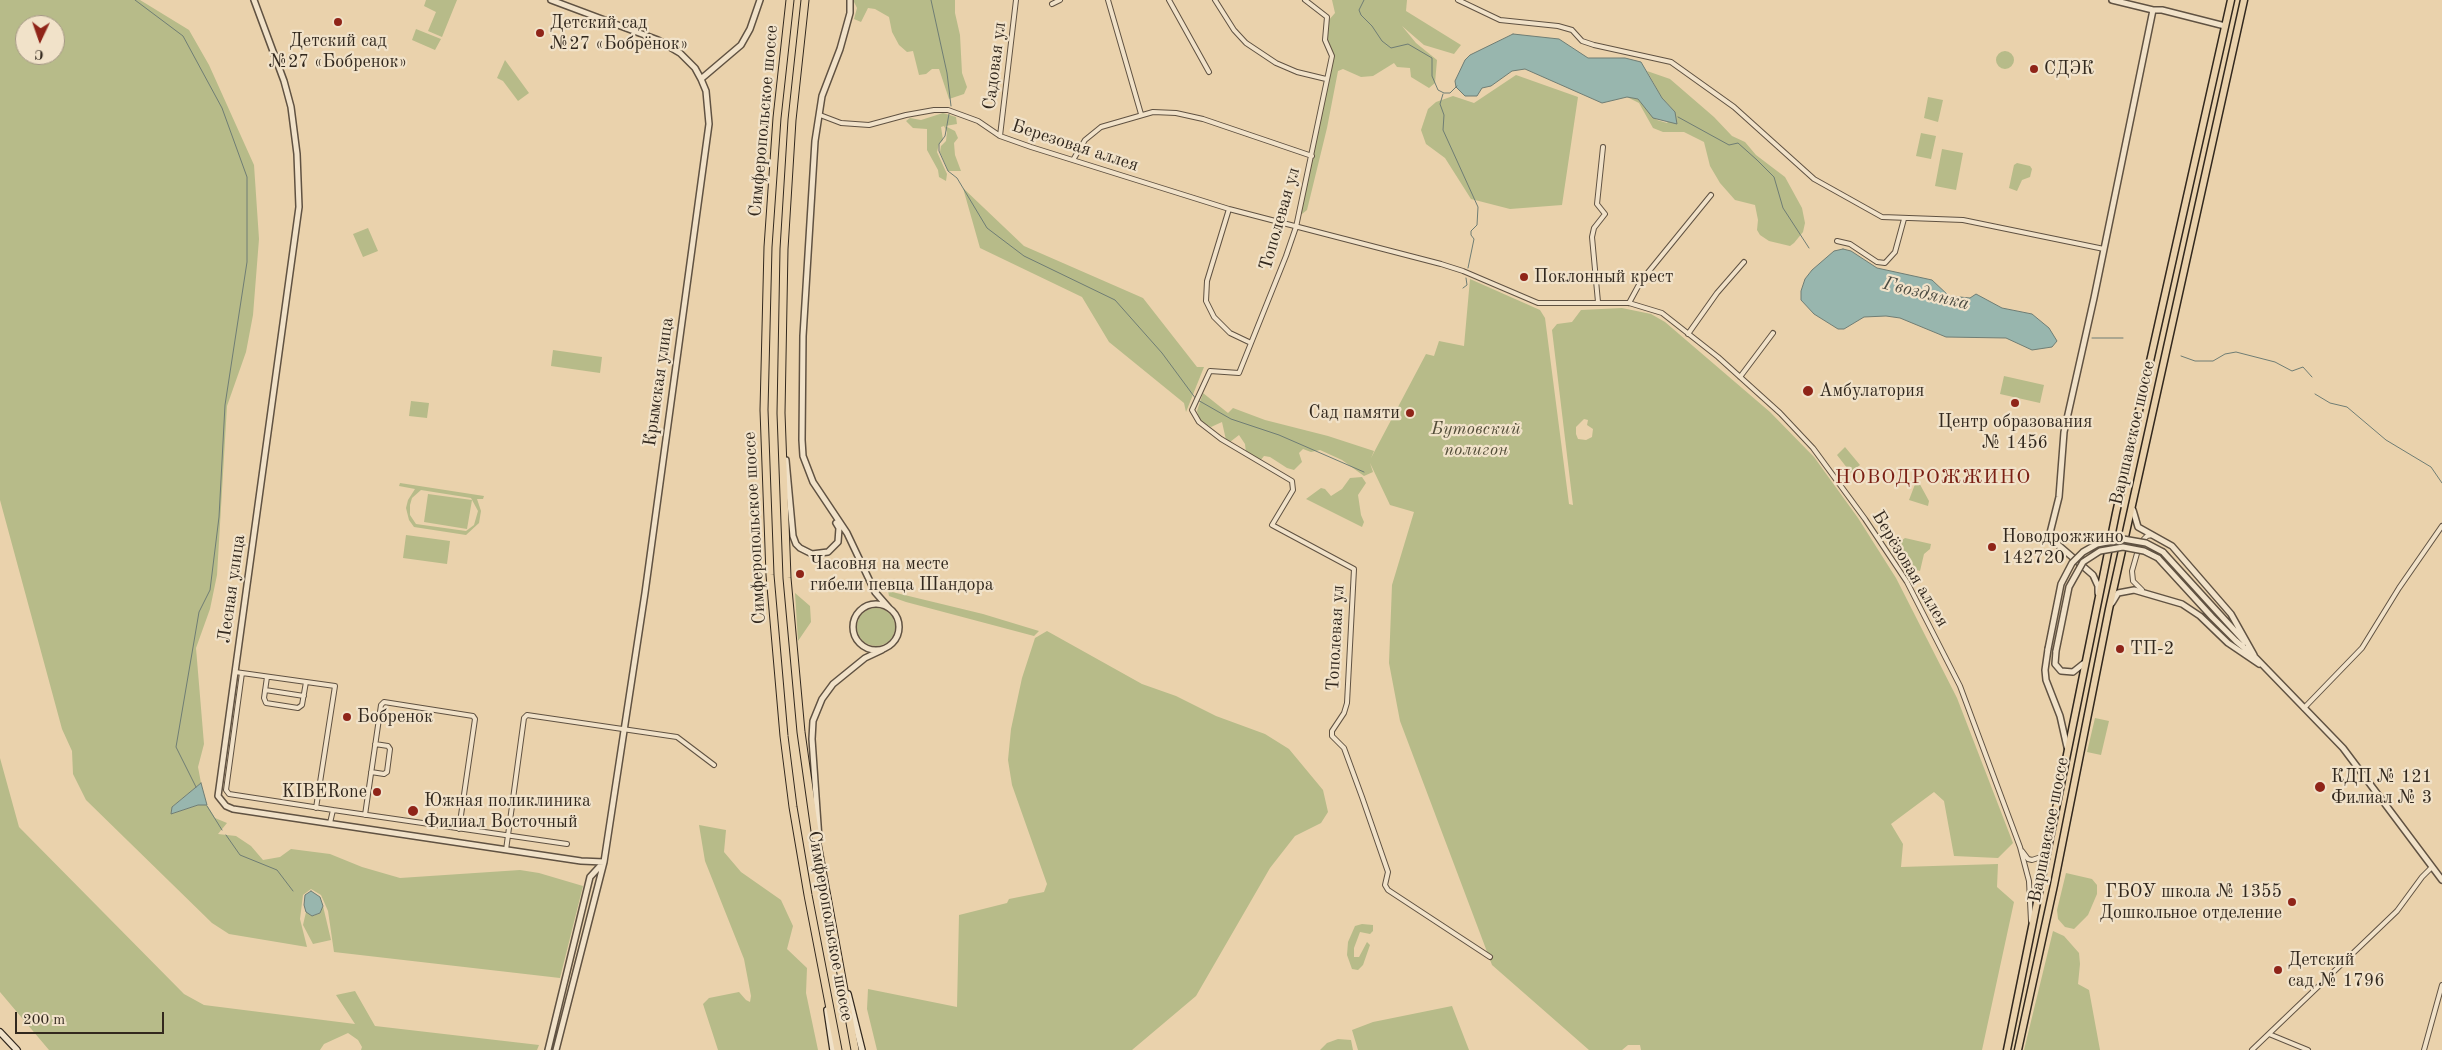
<!DOCTYPE html>
<html>
<head>
<meta charset="utf-8">
<style>
  body { margin:0 }
  #map { position:relative; width:2442px; height:1050px; overflow:hidden; background:#ead2ac; font-family:"Old Standard TT",serif }
  canvas { display:block }
  .north { position:absolute; left:15px; top:15px; width:50px; height:50px; box-sizing:border-box; background:#f1e2c9; border:1px solid #a59885; border-radius:50%; rotate:183deg; font-size:14px; font-weight:700; line-height:20px; text-align:center; color:#32281e }
  .north::after { content:''; display:block; margin:auto; width:18px; height:22px; background:#8f2418; clip-path:polygon(50% 0,100% 100%,50% 72%,0 100%) }
  .scale { position:absolute; left:15px; top:1012px; width:149px; height:22px; box-sizing:border-box; border:2px solid #32281e; border-top:0; padding-left:6px; font-size:15px; line-height:18px; white-space:nowrap; color:#32281e; -webkit-text-stroke:4px #f1e2c9; paint-order:stroke }
</style>
</head>
<body>
<div id="map">
<canvas width="2442" height="1050"></canvas>
<div class="north">С</div>
<div class="scale">200 m</div>
</div>
<script>
const context = document.querySelector('canvas').getContext('2d');
context.lineJoin = 'round';
function paint(path, color) {
  context.fillStyle = color;
  context.fill(path, 'evenodd');
}
function poly(rows) {
  const path = new Path2D();
  for (const r of rows) {
    if (r.length === 3) {
      path.moveTo(r[0] + r[2], r[1]);
      path.arc(r[0], r[1], r[2], 0, 2 * Math.PI);
      continue;
    }
    path.moveTo(r[0], r[1]);
    for (let i = 2; i < r.length; i += 2) path.lineTo(r[i], r[i + 1]);
  }
  return path;
}
function stroke(path, color, width, dash) {
  context.strokeStyle = color;
  context.lineWidth = width;
  context.lineCap = dash ? 'butt' : 'round';
  context.setLineDash(dash || []);
  context.stroke(path);
}
function drawText(font, color, halo, rows, align = 'center') {
  context.font = font + ' "Old Standard TT",serif';
  context.lineWidth = 4.5;
  context.setLineDash([]);
  context.textBaseline = 'middle';
  context.strokeStyle = halo;
  context.fillStyle = color;
  for (const [text, x, y, turn = 0] of rows) {
    context.save();
    context.translate(x, y);
    context.rotate((+turn || 0) * Math.PI / 180);
    context.textAlign = isNaN(turn) ? turn : align;
    if (halo) context.strokeText(text, 0, 0);
    context.fillText(text, 0, 0);
    context.restore();
  }
}
const green = poly([
  [0,0,140,0,189,30,209,65,254,165,259,239,253,315,246,352,227,406,217,575,210,609,196,648,204,744,198,767,201,783,172,807,171,814,198,805,207,805,215,818,227,823,218,834,236,836,251,846,263,860,280,857,291,849,330,854,362,867,400,878,520,870,539,873,583,886,560,978,334,952,328,911,321,895,311,889,303,895,300,919,307,947,229,934,212,923,86,800,73,774,72,751,62,729,0,500],
  [25,25,55,25,55,55,25,55],
  [426,0,457,0,442,37,428,31,436,12,424,6],
  [853,0,955,0,955,13,960,35,962,73,967,87,964,94,949,99,939,69,932,69,926,74,919,75,913,51,907,52,899,45,892,32,889,17,875,9,868,8,861,22,854,19,857,8],
  [1332,0,1407,0,1406,11,1461,45,1454,54,1424,45,1402,26,1416,43,1437,60,1435,83,1429,88,1411,77,1410,68,1397,67,1394,63,1373,76,1361,77,1343,69,1338,71,1327,128,1307,210,1302,214,1299,210,1332,56,1325,40,1328,21,1335,13],
  [416,29,441,39,435,50,412,40],
  [2005,60,9],
  [505,60,529,93,518,101,503,81,497,78],
  [1647,71,1670,79,1714,117,1732,136,1745,142,1756,155,1785,177,1802,208,1805,223,1803,232,1794,243,1790,246,1769,241,1760,235,1757,230,1758,220,1755,205,1735,200,1720,183,1710,166,1704,142,1684,132,1663,132,1653,128,1639,103,1627,97,1638,99,1657,120,1667,123,1675,112,1662,98],
  [1516,75,1578,97,1562,205,1510,209,1471,199,1445,158,1426,144,1421,130,1428,109,1436,102,1453,96,1474,103],
  [1928,97,1943,100,1938,122,1924,118],
  [943,113,956,117,957,124,945,126,955,131,958,138,954,143,955,155,961,171,948,171,940,152,941,146,946,141,947,132,944,126,941,127,943,140,939,144,937,152,947,174,946,181,939,177,938,170,927,150,927,129,913,128,906,121,910,118,921,120],
  [1921,133,1936,136,1931,159,1916,156],
  [1942,149,1963,153,1956,190,1935,186],
  [2017,163,2030,166,2032,169,2030,177,2022,180,2017,191,2009,188,2014,165],
  [963,188,1024,246,1143,298,1197,367,1204,367,1186,412,1184,403,1109,342,1082,297,980,248],
  [368,228,378,251,363,257,353,234],
  [1470,279,1540,310,1545,318,1569,504,1573,505,1552,330,1557,324,1572,322,1581,310,1622,308,1651,314,1665,322,1770,412,1814,457,1858,518,1896,578,1957,698,2013,843,1998,858,1954,856,1944,801,1934,792,1891,824,1903,844,1901,867,1998,864,1997,887,2014,902,1982,1050,1641,1050,1640,1045,1628,1045,1622,1050,1589,1050,1492,965,1400,721,1389,663,1392,585,1414,512,1390,505,1370,463,1373,472,1364,476,1342,460,1320,450,1311,452,1303,449,1299,453,1302,462,1294,470,1287,468,1270,457,1264,456,1260,461,1246,453,1245,444,1239,435,1230,442,1226,440,1222,422,1211,427,1200,421,1197,411,1203,393,1228,413,1233,408,1265,420,1328,436,1374,451,1371,458,1426,354,1434,356,1439,341,1464,346],
  [1584,419,1588,420,1587,425,1593,429,1592,437,1586,440,1578,439,1576,434,1576,427],
  [553,350,602,357,600,373,551,366],
  [2004,376,2044,385,2040,403,2000,394],
  [411,401,429,403,427,418,409,416],
  [1845,447,1860,465,1851,473,1837,455],
  [1362,477,1366,483,1358,495,1361,515,1364,522,1362,527,1306,499,1321,488,1325,489,1331,496,1342,489,1350,478],
  [1917,479,1929,501,1928,506,1909,500],
  [400,483,484,496,483,499,477,499,481,511,479,523,466,535,414,527,409,520,406,508,408,500,415,489,399,486],
  [421,490,471,498,478,511,474,525,466,531,416,524,410,515,410,505,412,498],
  [428,494,472,500,467,529,424,522],
  [406,535,450,541,447,564,403,558],
  [1905,538,1931,544,1930,549,1924,554,1920,571,1916,570,1898,543],
  [888,591,983,614,1039,631,1034,636,906,602,889,596],
  [795,593,810,606,811,622,798,641],
  [876,627,19],
  [1047,631,1142,684,1176,696,1216,716,1265,734,1289,749,1323,790,1328,812,1321,823,1295,836,1270,868,1196,996,1132,1050,877,1050,867,1009,868,989,957,1007,959,915,1007,903,1009,899,1044,892,1047,884,1012,785,1008,760,1011,729,1022,678,1035,638],
  [2095,718,2109,721,2101,755,2087,752],
  [0,758,19,827,184,994,204,1005,355,1024,336,995,355,991,375,1026,539,1045,537,1050,361,1050,362,1047,358,1040,348,1033,324,1044,320,1050,49,1050,0,992],
  [699,825,726,830,724,852,741,872,781,900,793,926,787,949,807,968,806,993,818,1050,718,1050,703,1004,709,998,739,992,746,1000,750,1002,751,996,744,959,705,861],
  [2066,873,2092,879,2097,885,2097,894,2088,915,2074,929,2065,927,2058,919,2057,910],
  [323,906,331,940,313,944,303,925,306,912,313,916,320,913],
  [1362,924,1373,925,1373,931,1370,934,1360,932,1354,948,1354,957,1359,957,1367,942,1370,945,1363,965,1358,970,1352,969,1347,955,1348,942,1355,926],
  [2053,931,2064,936,2079,953,2080,964,2078,984,2089,990,2100,1050,2024,1050],
  [1452,1006,1469,1050,1358,1050,1352,1030,1373,1022],
  [1338,1039,1351,1040,1353,1050,1320,1050,1327,1043]
]);
const water = poly([
  [1513,34,1559,39,1588,58,1625,58,1641,62,1662,98,1675,112,1677,124,1653,118,1638,99,1627,97,1602,103,1525,69,1512,71,1491,86,1482,88,1477,96,1465,96,1456,87,1455,81,1465,60,1470,55,1513,34],
  [1843,249,1851,251,1877,268,1932,280,1949,296,1970,298,1976,294,2002,308,2032,314,2049,328,2057,341,2052,347,2032,350,2006,338,1946,337,1900,318,1886,316,1864,317,1844,329,1838,329,1814,314,1801,300,1801,291,1805,279,1812,270,1834,251,1843,249],
  [201,783,207,805,198,805,171,814,172,807,201,783],
  [311,891,320,897,323,906,320,913,312,916,306,912,304,905,305,895,311,891]
]);
const stream = poly([
  [135,0,183,36,222,108,247,177,247,262,225,405,219,517,210,590,199,612,176,747,196,787],
  [931,0,947,73,951,106],
  [1364,0,1359,10,1361,15,1372,26,1382,41,1391,48,1408,44,1432,58,1432,76,1438,90,1444,93,1450,93,1457,86],
  [1443,94,1440,104,1444,115,1443,130,1478,207,1477,225,1471,231,1471,235,1474,239,1468,268],
  [949,114,945,136,939,144,939,151,948,171,957,178,987,228,1024,256,1115,300,1162,353,1196,399,1231,419,1279,435,1364,472],
  [1678,117,1729,145,1738,143,1757,160,1774,177,1783,208,1809,248],
  [1463,288,1467,285,1466,278],
  [2092,338,2123,338],
  [2181,356,2195,361,2213,361,2225,354,2236,352,2275,362,2292,371,2303,367,2312,377],
  [2315,394,2330,403,2347,407,2386,440,2431,467,2442,483],
  [207,806,222,830],
  [226,835,240,855,277,870,293,891]
]);
const minor = poly([
  [1108,0,1141,114],
  [1169,0,1209,72],
  [1215,0,1234,30,1246,43,1276,63,1297,72,1326,79],
  [1305,0,1327,17,1325,40,1332,56,1296,227,1286,256,1239,373,1210,371,1192,410,1199,422,1221,439,1292,481,1293,490,1272,525,1354,569,1347,703,1344,713,1332,731,1332,736,1344,748,1362,797,1388,872,1385,885,1388,890,1490,957],
  [1458,0,1500,20,1558,26,1572,30,1582,41,1594,45,1671,62,1734,107,1814,179,1882,217,1963,220,2104,249],
  [1052,4,1060,0],
  [820,115,841,123,869,125,906,115,934,110,948,110,978,121,1000,136,1031,147,1229,209,1441,264,1463,271,1538,303,1629,303,1662,313,1718,357,1780,413,1813,448,1865,519,1907,582,1960,686,2020,847,2029,881,2031,921],
  [1000,136,1016,0],
  [1073,160,1085,140,1101,127,1153,112,1176,113,1203,119,1312,156],
  [1229,209,1207,281,1206,301,1214,317,1230,333,1251,343],
  [1837,241,1850,244,1877,262,1885,263,1895,252,1904,219],
  [1598,302,1592,237,1594,228,1605,214,1597,204,1603,147],
  [1629,303,1641,281,1711,195],
  [1688,334,1717,293,1744,262],
  [1740,377,1773,333],
  [2142,590,2133,581,2132,571,2140,543,2147,536,2152,535],
  [235,672,335,686,316,808],
  [242,673,226,790,229,794,333,810],
  [267,677,264,698,266,703,298,708,302,705,306,682],
  [265,690,304,696],
  [2304,708,2362,648,2399,588,2442,526],
  [371,772,384,774,387,772,390,749,388,746,375,744],
  [365,815,381,705,384,702,473,716,475,719,459,829],
  [330,823,333,810,567,844],
  [506,850,524,718,527,715,677,737,714,765],
  [2022,851,2028,859,2032,860,2041,857,2046,850],
  [2269,1034,2308,1050],
  [2252,1050,2397,911,2422,877,2432,867],
  [2424,1050,2442,985]
]);
const tertiary = poly([
  [254,0,284,81,291,107,297,154,299,207,218,796,226,806,233,809,581,861,604,862],
  [551,0,658,40,680,53,695,68,701,79,706,91,709,124,645,593,604,862,556,1050],
  [850,0,850,13,840,49,822,96,815,141,803,336,802,440,803,456,813,482,847,533,875,592,889,608],
  [2112,0,2153,10,2162,10,2225,26],
  [701,79,741,45,750,29,760,0],
  [786,460,793,536,796,544,800,548,812,554,828,552,838,542,839,528,836,523],
  [2133,510,2138,527,2172,546,2231,614,2254,655],
  [2163,552,2245,642],
  [2158,558,2212,617,2236,641,2254,656,2343,748,2442,880],
  [2098,593,2098,586,2093,575,2049,537,2059,497,2064,432,2094,298,2153,10],
  [2112,603,2118,593,2134,590,2182,604,2200,616,2228,643,2259,664],
  [876,627,23],
  [2048,649,2045,670,2046,680,2060,716,2067,747],
  [2056,651,2055,664,2061,671,2073,672,2083,664],
  [819,839,812,739,813,721,822,699,833,684,865,658,882,650],
  [548,1050,590,877,602,864]
]);
const secondary = poly([
  [848,994,862,1050],
  [827,1010,833,1050],
  [0,1032,17,1050]
]);
const primary = poly([
  [2007,1050,2116,513,2231,0],
  [2018,1050,2054,885,2109,609,2244,0]
]);
const motorway = poly([
  [790,0,777,118,768,247,764,410,770,575,784,736,793,807,808,895,838,1050],
  [805,0,792,120,784,249,781,413,787,578,801,732,815,831,855,1050]
]);
const tertiaryBridge = poly([
  [2048,649,2061,584,2072,563,2083,552,2097,544,2123,539,2146,543,2163,552],
  [2056,651,2069,587,2083,562,2100,551,2123,547,2144,551,2158,558]
]);
const markers = [
  [338,22,5,"#8f2418"],
  [540,33,5,"#8f2418"],
  [2034,69,5,"#8f2418"],
  [1524,277,5,"#8f2418"],
  [1808,391,6,"#8f2418"],
  [2015,403,5,"#8f2418"],
  [1410,413,5,"#8f2418"],
  [1992,547,5,"#8f2418"],
  [800,574,5,"#8f2418"],
  [2120,649,5,"#8f2418"],
  [347,717,5,"#8f2418"],
  [2320,787,6,"#8f2418"],
  [377,792,5,"#8f2418"],
  [413,811,6,"#8f2418"],
  [2292,902,5,"#8f2418"],
  [2278,970,5,"#8f2418"]
];
const poiNames = [
  ["Детский сад",550,23],
  ["№27 «Бобрёнок»",550,44],
  ["Детский сад",338,41,"center"],
  ["№27 «Бобренок»",338,62,"center"],
  ["СДЭК",2044,69],
  ["Поклонный крест",1534,277],
  ["Амбулатория",1819,391],
  ["Сад памяти",1400,413,"right"],
  ["Центр образования",2015,422,"center"],
  ["№ 1456",2015,443,"center"],
  ["Новодрожжино",2002,537],
  ["142720",2002,558],
  ["Часовня на месте",810,564],
  ["гибели певца Шандора",810,585],
  ["ТП-2",2130,649],
  ["Бобренок",357,717],
  ["КДП № 121",2331,777],
  ["Филиал № 3",2331,798],
  ["KIBERone",367,792,"right"],
  ["Южная поликлиника",424,801],
  ["Филиал Восточный",424,822],
  ["ГБОУ школа № 1355",2282,892,"right"],
  ["Дошкольное отделение",2282,913,"right"],
  ["Детский",2288,960],
  ["сад № 1796",2288,981]
];
const streetNames = [
  ["Садовая ул",995,66,-83],
  ["Симферопольское шоссе",764,121,-85],
  ["Березовая аллея",1075,146,18],
  ["Тополевая ул",1280,219,-74],
  ["Крымская улица",659,382,-82],
  ["Варшавское шоссе",2133,433,-77],
  ["Симферопольское шоссе",755,528,-93],
  ["Берёзовая аллея",1910,569,59],
  ["Лесная улица",232,589,-82],
  ["Тополевая ул",1336,638,-87],
  ["Варшавское шоссе",2049,830,-79],
  ["Симферопольское шоссе",830,926,80]
];
const parkNames = [
  ["Бутовский",1476,429],
  ["полигон",1476,450]
];
const waterNames = [
  ["Гвоздянка",1926,294,14]
];
const quarterNames = [
  ["НОВОДРОЖЖИНО",1933,478]
];
paint(green, '#b7bb89');
paint(water, '#98b6ae');
stroke(water, '#6f7d74', 1);
stroke(stream, '#6f7d74', 1);
stroke(minor, '#605242', 6);
stroke(tertiary, '#605242', 8);
stroke(secondary, '#32281e', 8);
stroke(primary, '#32281e', 9);
stroke(motorway, '#32281e', 9);
stroke(minor, '#f1e2c9', 4);
stroke(tertiary, '#f1e2c9', 5);
stroke(secondary, '#f1e2c9', 5.5);
stroke(primary, '#ead2ac', 6);
stroke(motorway, '#ead2ac', 7);
stroke(tertiaryBridge, '#605242', 8, []);
stroke(tertiaryBridge, '#f1e2c9', 5);
for (const [x, y, r, color] of markers) {
  const dot = new Path2D();
  dot.arc(x, y, r, 0, 2 * Math.PI);
  context.fillStyle = color;
  context.fill(dot);
  stroke(dot, '#f1e2c9', 2);
}
drawText('18px', '#32281e', '#f1e2c9', poiNames, 'left');
drawText('18px', '#32281e', '#f1e2c9', streetNames);
drawText('italic 18px', '#534d39', '#f1e2c9', parkNames);
drawText('italic 19px', '#4c4c42', '#f1e2c9', waterNames);
context.letterSpacing = '1px';
drawText('20px', '#7a1f14', '#f1e2c9', quarterNames);
context.letterSpacing = '0px';
</script>
</body>
</html>
